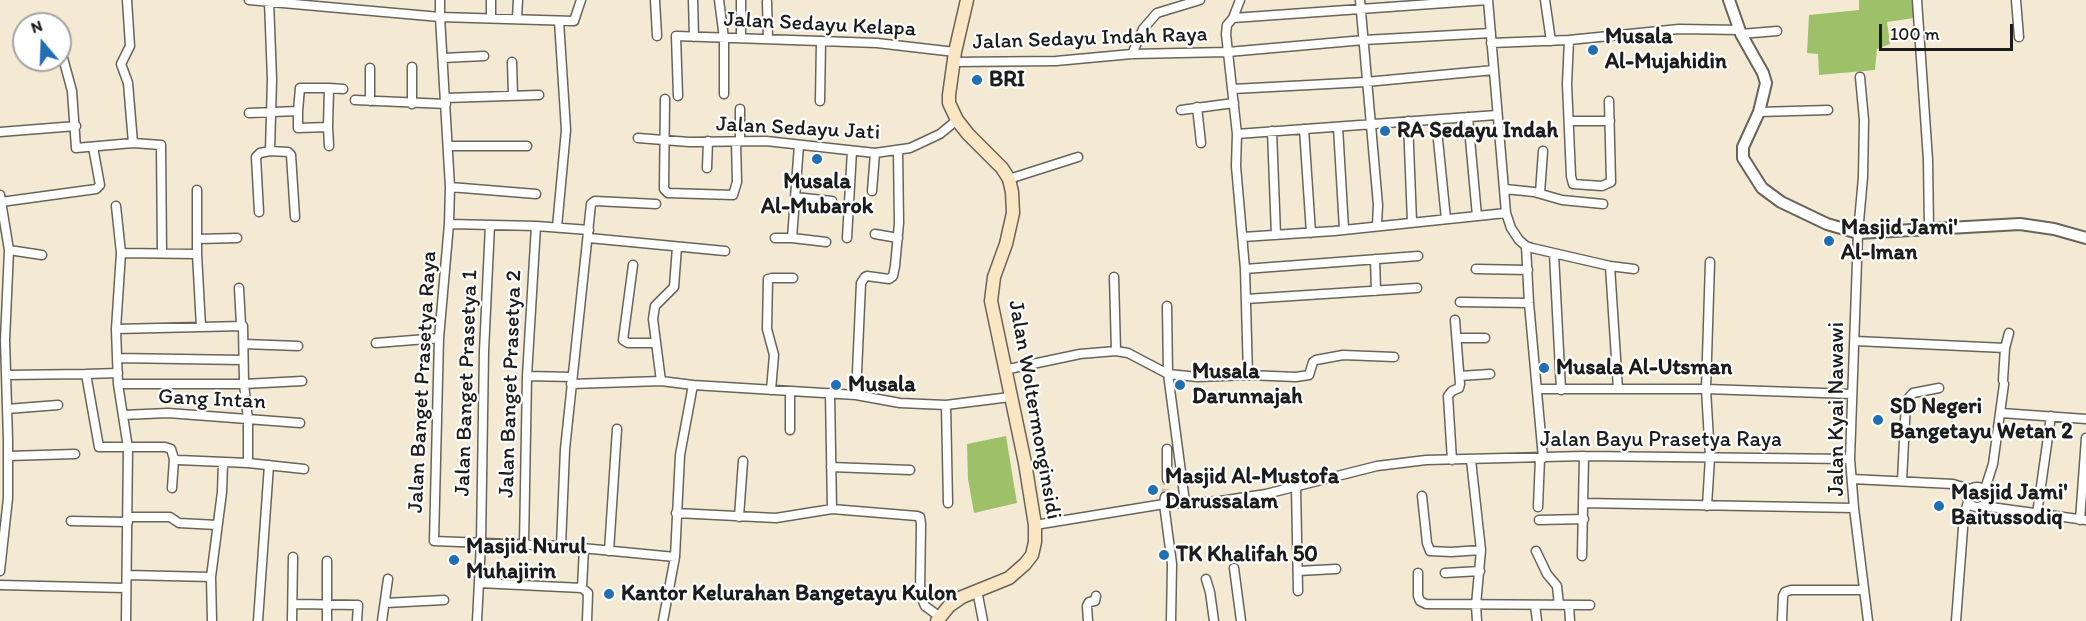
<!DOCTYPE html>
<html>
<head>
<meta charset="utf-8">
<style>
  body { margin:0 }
  #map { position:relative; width:2086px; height:621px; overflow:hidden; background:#f4ead4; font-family:Itim,sans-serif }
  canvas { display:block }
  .north { position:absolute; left:12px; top:12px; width:60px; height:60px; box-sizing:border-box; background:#fff; border:2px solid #a4a4a4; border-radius:50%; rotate:341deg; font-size:16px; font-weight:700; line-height:24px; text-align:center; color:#1c1c1c }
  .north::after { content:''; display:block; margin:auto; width:21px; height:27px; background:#1f6fb2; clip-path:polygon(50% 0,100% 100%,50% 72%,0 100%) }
  .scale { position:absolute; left:1879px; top:24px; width:134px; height:27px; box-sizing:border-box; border:3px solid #1c1c1c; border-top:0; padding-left:8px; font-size:18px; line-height:21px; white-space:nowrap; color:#1c1c1c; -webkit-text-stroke:4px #fff; paint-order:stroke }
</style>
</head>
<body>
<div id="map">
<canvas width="2086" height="621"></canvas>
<div class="north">N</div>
<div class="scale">100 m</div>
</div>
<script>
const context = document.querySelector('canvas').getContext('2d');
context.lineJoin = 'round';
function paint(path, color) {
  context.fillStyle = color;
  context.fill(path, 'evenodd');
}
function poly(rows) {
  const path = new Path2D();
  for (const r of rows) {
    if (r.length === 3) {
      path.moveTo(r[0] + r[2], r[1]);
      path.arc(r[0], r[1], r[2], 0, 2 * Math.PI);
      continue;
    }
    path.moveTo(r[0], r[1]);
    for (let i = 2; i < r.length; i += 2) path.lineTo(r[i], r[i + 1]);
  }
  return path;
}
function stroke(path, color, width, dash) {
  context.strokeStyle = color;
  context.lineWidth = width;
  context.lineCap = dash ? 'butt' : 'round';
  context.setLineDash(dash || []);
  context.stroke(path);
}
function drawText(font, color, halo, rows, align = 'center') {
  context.font = font + ' Itim,sans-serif';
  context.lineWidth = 4.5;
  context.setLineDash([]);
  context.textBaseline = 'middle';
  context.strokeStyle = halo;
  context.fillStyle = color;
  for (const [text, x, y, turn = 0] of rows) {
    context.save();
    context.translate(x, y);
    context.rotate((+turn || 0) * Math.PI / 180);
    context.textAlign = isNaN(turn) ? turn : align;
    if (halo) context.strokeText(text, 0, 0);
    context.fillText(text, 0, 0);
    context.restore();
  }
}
const green = poly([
  [1859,0,1913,0,1914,18,1887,22,1890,44,1877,49,1875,70,1819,75,1818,54,1807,53,1809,15,1859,10],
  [1006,436,1017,503,974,513,968,479,967,444]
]);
const minorTunnel = poly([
  [1165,497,1167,479]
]);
const minor = poly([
  [127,0,130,46,121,64,128,83,133,143],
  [249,0,440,17,450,187,449,224,536,226,589,230],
  [440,0,440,17,574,21,581,0],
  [655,0,657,36],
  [693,0,694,37],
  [719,0,724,38,724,94],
  [741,0,741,38],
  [1240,0,1233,18,1227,25,1226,34,1237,134,1236,166,1245,269,1248,375],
  [1360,0,1378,205,1377,225],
  [1488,0,1506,213,1511,228,1519,240,1526,246,1532,248,1610,266,1634,269],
  [1545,0,1551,41],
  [1917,0,1928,160,1929,230],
  [2016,0,2019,37],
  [767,2,768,39],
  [491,18,491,0],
  [517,18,518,0],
  [1233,18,1488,0],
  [60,33,60,32],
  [1741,34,1777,31],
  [1569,40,1567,84,1571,176,1573,184,1602,186,1611,182,1609,101],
  [1491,43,1569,40,1679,29,1740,30],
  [60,47,72,91,76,148,133,143,161,145,162,253],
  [1132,54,1143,29,1157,13,1200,0],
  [443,58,484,56],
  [512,62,513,96],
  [953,62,1056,61,1132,54,1228,52,1364,40,1491,33],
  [412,67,412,104],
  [370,68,370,101],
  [1860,77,1864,120,1863,177,1858,233,1850,459,1854,508,1868,621],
  [329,88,343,89],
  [1233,89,1366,82,1494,70],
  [678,96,676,36,877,43,955,52],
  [445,98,539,95],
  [665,99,664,189,668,193,733,195,737,182,736,142],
  [355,100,446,104],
  [820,101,821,41],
  [1197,107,1201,143],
  [1181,110,1234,103],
  [298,111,300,88,329,88,328,127],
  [1759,112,1828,110],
  [249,113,298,111,298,128,328,127,329,146],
  [1468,117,1477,216],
  [1436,120,1446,219],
  [1408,121,1412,222],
  [1569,121,1610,121],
  [1338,127,1344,229],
  [1304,129,1311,233],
  [1272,131,1276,235],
  [0,132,76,126],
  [1237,134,1497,115],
  [638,138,689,142,766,141,875,153,910,148,940,134,957,120],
  [740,142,740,109],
  [448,146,527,146],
  [270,151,288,152,291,155,295,217],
  [707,168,708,141],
  [1009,179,1078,157],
  [450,187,536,194],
  [1505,189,1534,192,1562,200,1603,204],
  [872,191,875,153],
  [1540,193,1543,151],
  [0,195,9,250,5,340,8,440,8,498,0,571],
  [795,197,832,201],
  [1,202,96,189,100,185,93,147],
  [116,206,121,253,116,329,118,384,128,448,126,621],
  [259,212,256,157,260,153,270,151,272,79,269,1],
  [449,224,439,338,434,541,561,546,675,557],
  [557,227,566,130,559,21],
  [875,234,898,238],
  [1243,237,1334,231,1506,213],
  [589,238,725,251],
  [775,238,792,238,826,242],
  [792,238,799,145],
  [847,238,852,151],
  [198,239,237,238],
  [1526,246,1529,303,1543,458],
  [9,250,42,255],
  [121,253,197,254,197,190],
  [197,254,201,327],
  [1554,254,1561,390],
  [1375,259,1376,291],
  [633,265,623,340,628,343,656,343],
  [1610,266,1618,389],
  [1245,269,1418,256],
  [1476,269,1528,270],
  [1114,277,1116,351],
  [239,288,241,325],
  [1246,299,1417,288],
  [1460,302,1529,303],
  [1167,306,1168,374,1185,502],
  [116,329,243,326,244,384,248,420,248,463],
  [1457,338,1485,338],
  [1856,341,2005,348],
  [376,343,439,338],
  [244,344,298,346],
  [117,358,243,360],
  [1004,370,1080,354,1116,351,1128,353,1168,374,1198,377,1248,375,1296,377,1309,375,1313,362,1316,360,1343,355,1394,357],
  [86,374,118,373],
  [6,375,86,374,99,447,165,447,171,449,174,459,178,460,248,463,304,469],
  [527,376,572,377],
  [1460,376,1490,374],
  [2003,380,2005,348,2009,333],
  [661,381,653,319,655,306,674,287,677,247],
  [118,384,244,384,302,381],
  [571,384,661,381,693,385,856,395,900,403,946,405,1010,397],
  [1538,389,1706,389,1852,394],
  [771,390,774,355,767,329,768,279,772,278,793,278],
  [830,393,832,509],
  [856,395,861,283,865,277,867,276,889,279,893,276,895,266,899,223,898,151],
  [946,405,948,503],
  [7,409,58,405],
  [2001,413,2086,419],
  [123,415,168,413,300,423],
  [790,430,790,391],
  [8,456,75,454],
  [1452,460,1448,396,1452,391,1459,388,1460,384,1455,320],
  [1471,460,1481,550,1476,605,1477,621],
  [831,467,910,470],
  [1167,479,1167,449],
  [1852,479,1953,484,1970,489],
  [1902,481,1906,401,1913,393,1939,388],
  [1296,486,1298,591],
  [1977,497,10],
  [172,488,174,459],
  [1985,489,1993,464,2004,384],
  [1422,496,1427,543,1430,551,1451,552,1481,550],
  [1165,497,1164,504,1172,564,1171,621],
  [1583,503,1854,508],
  [1707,506,1710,457,1706,389,1710,262],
  [1983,506,2086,520],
  [1538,507,1540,458],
  [676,513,776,518,832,509,917,516,920,517,921,524,920,594,925,606,940,617],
  [2037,514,2051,416],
  [128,517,170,517,179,523,217,525],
  [739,517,743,461],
  [1539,520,1584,519],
  [2080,520,2086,438],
  [71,521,128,522],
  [1035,525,1164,504,1220,501,1266,494,1377,466,1426,460,1584,456,1850,459],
  [524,544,527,376,536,226],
  [561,546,565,449,591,204,595,201,656,204],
  [584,548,582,588,588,593,587,621],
  [609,551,617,429],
  [1536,551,1547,574,1557,586,1559,605],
  [1582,556,1584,456],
  [1234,568,1241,621],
  [1298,571,1336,569],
  [1418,573,1418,596,1420,601,1426,604,1590,605],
  [1445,573,1480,571],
  [127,575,211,577,212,621],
  [211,577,222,492,223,462],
  [1206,579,1210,592,1214,621],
  [479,583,582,588],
  [0,585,126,588],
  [977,590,983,621],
  [385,603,444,600],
  [293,604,358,605,357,621],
  [1535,605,1537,621],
  [1569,605,1570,621],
  [258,621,269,465],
  [292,621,293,557],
  [327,621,327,561],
  [382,621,388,579],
  [477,621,481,543,484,351,490,225],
  [663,621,675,557,680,455,693,385],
  [1088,621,1087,606,1089,602,1095,601,1096,596],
  [1782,621,1783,596,1785,592,1791,590,1864,590],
  [1956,621,1964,515,1968,502]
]);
const tertiary = poly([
  [1729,0,1741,34,1763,73,1766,83,1759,112,1743,147,1743,158,1762,188,1781,202,1827,224,1858,233,2020,224,2054,229,2086,238]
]);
const secondary = poly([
  [937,621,949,606,962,597,1009,578,1025,564,1032,555,1035,542,1035,525,1025,463,991,301,994,277,1006,244,1013,213,1012,192,1009,179,1002,168,968,134,957,120,949,103,949,95,955,52,967,0]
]);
const markers = [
  [1593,50,6,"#1f6fb2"],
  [977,80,6,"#1f6fb2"],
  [1385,131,6,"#1f6fb2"],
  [817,159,6,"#1f6fb2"],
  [1829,241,6,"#1f6fb2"],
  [1544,368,6,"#1f6fb2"],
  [836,385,6,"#1f6fb2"],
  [1180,385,6,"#1f6fb2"],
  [1878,420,6,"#1f6fb2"],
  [1153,490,6,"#1f6fb2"],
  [1939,506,6,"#1f6fb2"],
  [1164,555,6,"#1f6fb2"],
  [454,560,6,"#1f6fb2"],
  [609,594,6,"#1f6fb2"]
];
const streetNames = [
  ["Jalan Sedayu Kelapa",820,25,3],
  ["Jalan Sedayu Indah Raya",1090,39,-2],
  ["Jalan Sedayu Jati",798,129,3],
  ["Jalan Banget Prasetya Raya",423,382,-87],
  ["Jalan Banget Prasetya 1",467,383,-88],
  ["Jalan Banget Prasetya 2",511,384,-88],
  ["Gang Intan",212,400,3],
  ["Jalan Kyai Nawawi",1837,409,-90],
  ["Jalan Woltermonginsidi",1034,410,80],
  ["Jalan Bayu Prasetya Raya",1661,440]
];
const poiNames = [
  ["Musala",1605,37],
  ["Al-Mujahidin",1605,62],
  ["BRI",989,80],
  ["RA Sedayu Indah",1397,131],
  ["Musala",817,182,"center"],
  ["Al-Mubarok",817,207,"center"],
  ["Masjid Jami'",1841,228],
  ["Al-Iman",1841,253],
  ["Musala Al-Utsman",1556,368],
  ["Musala",1192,372],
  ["Darunnajah",1192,397],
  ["Musala",848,385],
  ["SD Negeri",1890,407],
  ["Bangetayu Wetan 2",1890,432],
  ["Masjid Al-Mustofa",1165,477],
  ["Darussalam",1165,502],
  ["Masjid Jami'",1951,493],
  ["Baitussodiq",1951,518],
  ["Masjid Nurul",466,547],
  ["Muhajirin",466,572],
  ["TK Khalifah 50",1176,555],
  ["Kantor Kelurahan Bangetayu Kulon",621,594]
];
paint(green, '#9ec069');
stroke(minorTunnel, '#c9c1af', 8, [8, 4]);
stroke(minor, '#68645c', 11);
stroke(tertiary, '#68645c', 14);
stroke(secondary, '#68645c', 15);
stroke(minor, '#fff', 8);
stroke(tertiary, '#fff', 10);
stroke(secondary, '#fbe6c4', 12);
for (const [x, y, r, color] of markers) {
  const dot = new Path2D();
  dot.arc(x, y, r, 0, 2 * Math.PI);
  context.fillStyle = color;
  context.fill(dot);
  stroke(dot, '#fff', 2);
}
drawText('22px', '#1c1c1c', '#fff', streetNames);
drawText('bold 22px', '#1c1c1c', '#fff', poiNames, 'left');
</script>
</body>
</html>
